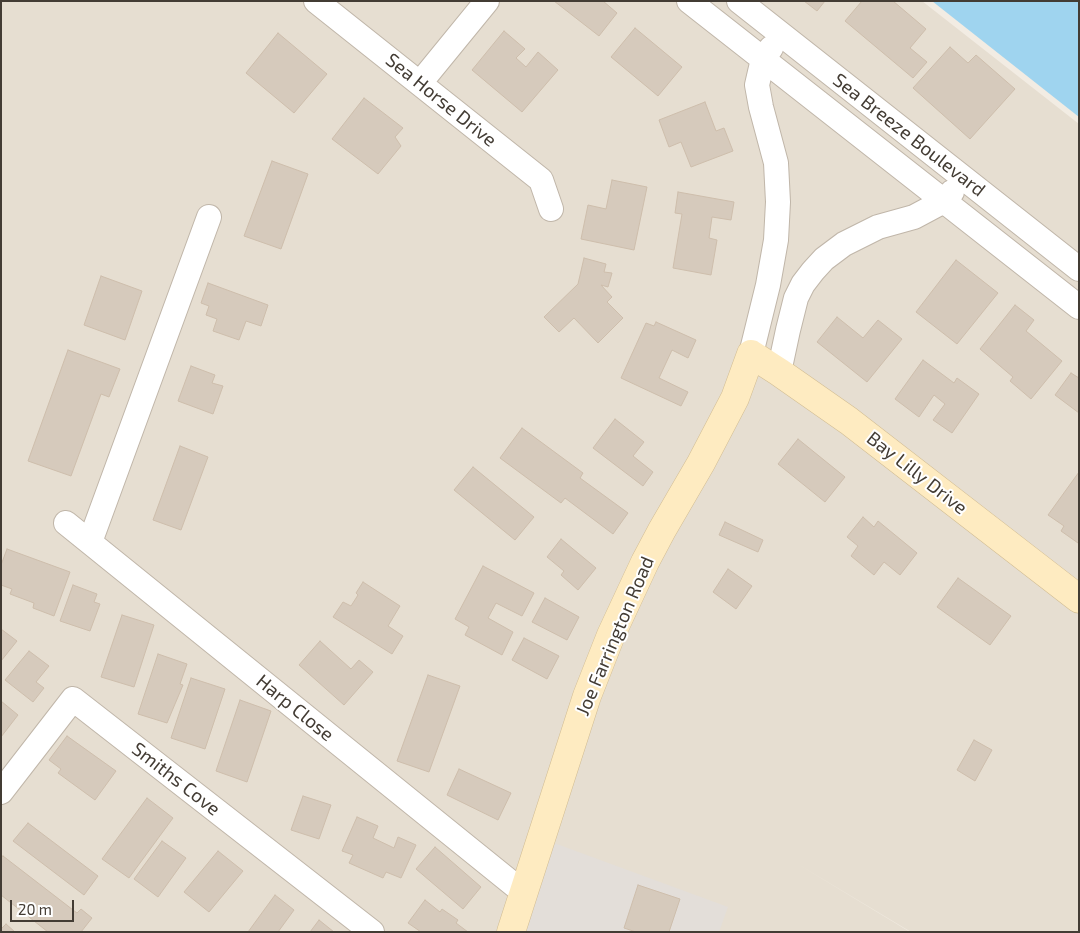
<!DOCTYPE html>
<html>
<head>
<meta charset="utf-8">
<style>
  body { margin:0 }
  #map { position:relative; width:1080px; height:933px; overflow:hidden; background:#f2ece3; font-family:"Exo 2",sans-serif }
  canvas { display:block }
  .frame { position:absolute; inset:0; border:2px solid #433c34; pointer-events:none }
  .scale { position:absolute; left:10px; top:900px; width:64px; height:22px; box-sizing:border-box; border:2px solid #433c34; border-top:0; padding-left:6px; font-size:15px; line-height:18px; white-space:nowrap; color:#433c34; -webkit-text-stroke:4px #fff; paint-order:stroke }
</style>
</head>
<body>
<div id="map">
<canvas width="1080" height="933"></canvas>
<div class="frame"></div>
<div class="scale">20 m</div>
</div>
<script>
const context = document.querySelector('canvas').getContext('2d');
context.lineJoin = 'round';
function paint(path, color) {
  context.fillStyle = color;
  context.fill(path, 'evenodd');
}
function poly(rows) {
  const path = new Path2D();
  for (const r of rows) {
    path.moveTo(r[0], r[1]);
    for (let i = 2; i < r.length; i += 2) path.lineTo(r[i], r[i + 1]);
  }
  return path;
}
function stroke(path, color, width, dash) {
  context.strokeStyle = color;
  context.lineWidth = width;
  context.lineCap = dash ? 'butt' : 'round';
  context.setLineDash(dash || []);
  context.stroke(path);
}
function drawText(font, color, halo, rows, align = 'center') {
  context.font = font + ' "Exo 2",sans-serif';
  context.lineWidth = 4;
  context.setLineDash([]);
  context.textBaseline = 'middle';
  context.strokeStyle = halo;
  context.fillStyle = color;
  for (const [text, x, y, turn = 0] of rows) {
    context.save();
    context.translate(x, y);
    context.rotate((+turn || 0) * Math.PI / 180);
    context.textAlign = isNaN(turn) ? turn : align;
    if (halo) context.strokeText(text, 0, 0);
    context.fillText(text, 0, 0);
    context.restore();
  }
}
const residential = poly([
  [1,1,922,1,1079,124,1079,932,911,932,796,863,910,932,1,932]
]);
const industrial = poly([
  [554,843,728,907,719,932,525,932]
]);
const water = poly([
  [932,1,1079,1,1079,117]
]);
const building = poly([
  [554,1,603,1,617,13,599,36,554,1],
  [804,1,825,1,817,11,804,1],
  [862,1,893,1,926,29,910,48,927,62,913,78,845,21,862,1],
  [635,28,682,67,658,96,611,57,635,28],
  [504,31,525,49,516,58,526,67,538,52,558,70,522,112,472,70,504,31],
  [278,33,327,74,294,113,246,73,278,33],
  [950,47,968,63,976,55,1015,89,970,139,913,88,950,47],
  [364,98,403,128,395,137,401,146,378,174,332,139,364,98],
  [705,102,716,131,724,128,733,151,691,167,681,142,669,147,659,120,705,102],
  [272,161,308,174,281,249,244,236,272,161],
  [612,180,647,187,634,250,581,239,588,205,606,209,612,180],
  [678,192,734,202,731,220,712,217,709,238,717,240,711,275,673,268,682,214,675,213,678,192],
  [584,258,606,264,604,272,612,273,608,287,601,285,612,297,607,302,623,318,598,343,574,318,559,332,544,317,578,284,584,258],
  [956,260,998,293,957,344,916,312,956,260],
  [101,276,142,291,125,340,84,325,101,276],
  [208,283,268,305,261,326,246,321,239,340,213,331,217,319,206,315,209,306,201,303,208,283],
  [1015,305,1034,320,1026,331,1062,361,1031,399,1010,381,1013,377,980,349,1015,305],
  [837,317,863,338,878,320,902,339,867,382,817,342,837,317],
  [656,322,696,340,688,358,672,350,659,378,688,392,681,406,621,378,646,323,654,326,656,322],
  [68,350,120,369,109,397,101,394,71,476,28,461,68,350],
  [923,360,954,383,957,378,979,394,952,433,933,420,945,404,934,395,919,417,895,399,923,360],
  [191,366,215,375,212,383,223,386,213,414,178,401,191,366],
  [1071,373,1079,378,1079,413,1055,395,1071,373],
  [615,419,644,442,633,456,653,472,643,486,593,448,615,419],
  [522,428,583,473,580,478,628,513,613,534,565,498,561,503,500,458,522,428],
  [798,439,845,477,825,502,778,464,798,439],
  [180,446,208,457,181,530,153,520,180,446],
  [473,467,534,517,515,540,454,490,473,467],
  [1079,472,1079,541,1078,543,1061,531,1064,526,1048,515,1079,472],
  [863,517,874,527,878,521,917,553,900,575,884,562,874,575,851,556,858,546,847,537,863,517],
  [725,522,763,540,758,552,719,535,725,522],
  [561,539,596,568,578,590,561,575,564,571,547,557,561,539],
  [7,549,70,572,54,616,33,608,34,603,10,594,12,589,1,585,1,565,7,549],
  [483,566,534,593,522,616,496,603,488,618,513,632,502,655,465,635,469,627,455,619,483,566],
  [728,569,752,586,736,609,713,592,728,569],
  [958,578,1011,616,990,645,937,607,958,578],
  [363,582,400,606,388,626,403,636,392,654,333,617,343,602,351,606,358,595,356,593,363,582],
  [73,585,97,594,94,602,100,604,90,631,60,621,73,585],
  [545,598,579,617,567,640,532,622,545,598],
  [122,615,154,625,134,687,101,677,122,615],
  [1,629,17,641,1,661,1,629],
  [524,638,559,656,547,679,512,660,524,638],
  [320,641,351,669,359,660,373,672,344,705,299,665,320,641],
  [29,651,49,666,36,682,44,688,33,702,5,680,29,651],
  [158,654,187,664,180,684,183,685,167,723,138,714,158,654],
  [428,675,460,686,429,772,397,761,428,675],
  [191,678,225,689,205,749,171,738,191,678],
  [240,700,271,711,247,782,216,771,240,700],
  [1,701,18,715,1,737,1,701],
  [67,736,116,771,95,800,58,773,61,769,49,760,67,736],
  [974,740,992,750,975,781,957,770,974,740],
  [459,769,511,793,498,820,447,795,459,769],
  [303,796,331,805,319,839,291,830,303,796],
  [147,798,173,818,129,878,102,859,147,798],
  [357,817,378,826,373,838,394,848,398,837,416,845,401,878,386,872,383,878,349,863,353,855,342,851,357,817],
  [28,823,98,876,84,895,13,841,28,823],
  [162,841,186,858,158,897,134,879,162,841],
  [435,847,481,887,463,909,416,869,435,847],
  [218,851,243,871,209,912,184,892,218,851],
  [3,856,77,913,81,909,92,918,81,932,48,932,1,895,1,857,3,856],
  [638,885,680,899,669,932,636,932,624,928,638,885],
  [275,895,294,910,278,932,248,932,275,895],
  [425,900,440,912,442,909,458,920,456,923,468,932,421,932,408,923,425,900],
  [319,920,334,932,310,932,319,920],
  [6,924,15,932,1,932,1,929,6,924]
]);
const street = poly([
  [316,1,541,180,551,209],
  [689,1,1079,307],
  [739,1,1079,269],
  [420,83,487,1],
  [751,354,768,285,776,240,778,202,776,163,761,107,757,85,763,59,771,48],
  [779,372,788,330,796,298,803,284,813,271,824,259,844,244,878,227,914,217,944,201,952,192],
  [66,523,524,893],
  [90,542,209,217],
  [1,792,73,699,372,932]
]);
const secondary = poly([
  [511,932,587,696,611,635,645,562,662,530,701,463,735,398,751,354,779,372,849,421,1079,599]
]);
const streetNames = [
  ["Sea Horse Drive",441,100,39],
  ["Sea Breeze Boulevard",909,135,38],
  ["Bay Lilly Drive",917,473,38],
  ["Joe Farrington Road",615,636,-67],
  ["Harp Close",295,708,39],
  ["Smiths Cove",176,779,38]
];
paint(residential, '#e6ded1');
paint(industrial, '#e3ded9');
paint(water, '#9fd4ef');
paint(building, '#d6cabc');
stroke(building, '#cebeac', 1);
stroke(street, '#c0b6a9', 26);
stroke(secondary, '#d2bd93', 29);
stroke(street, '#fff', 24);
stroke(secondary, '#feebc1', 28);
drawText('19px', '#433c34', '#fff', streetNames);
</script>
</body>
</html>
